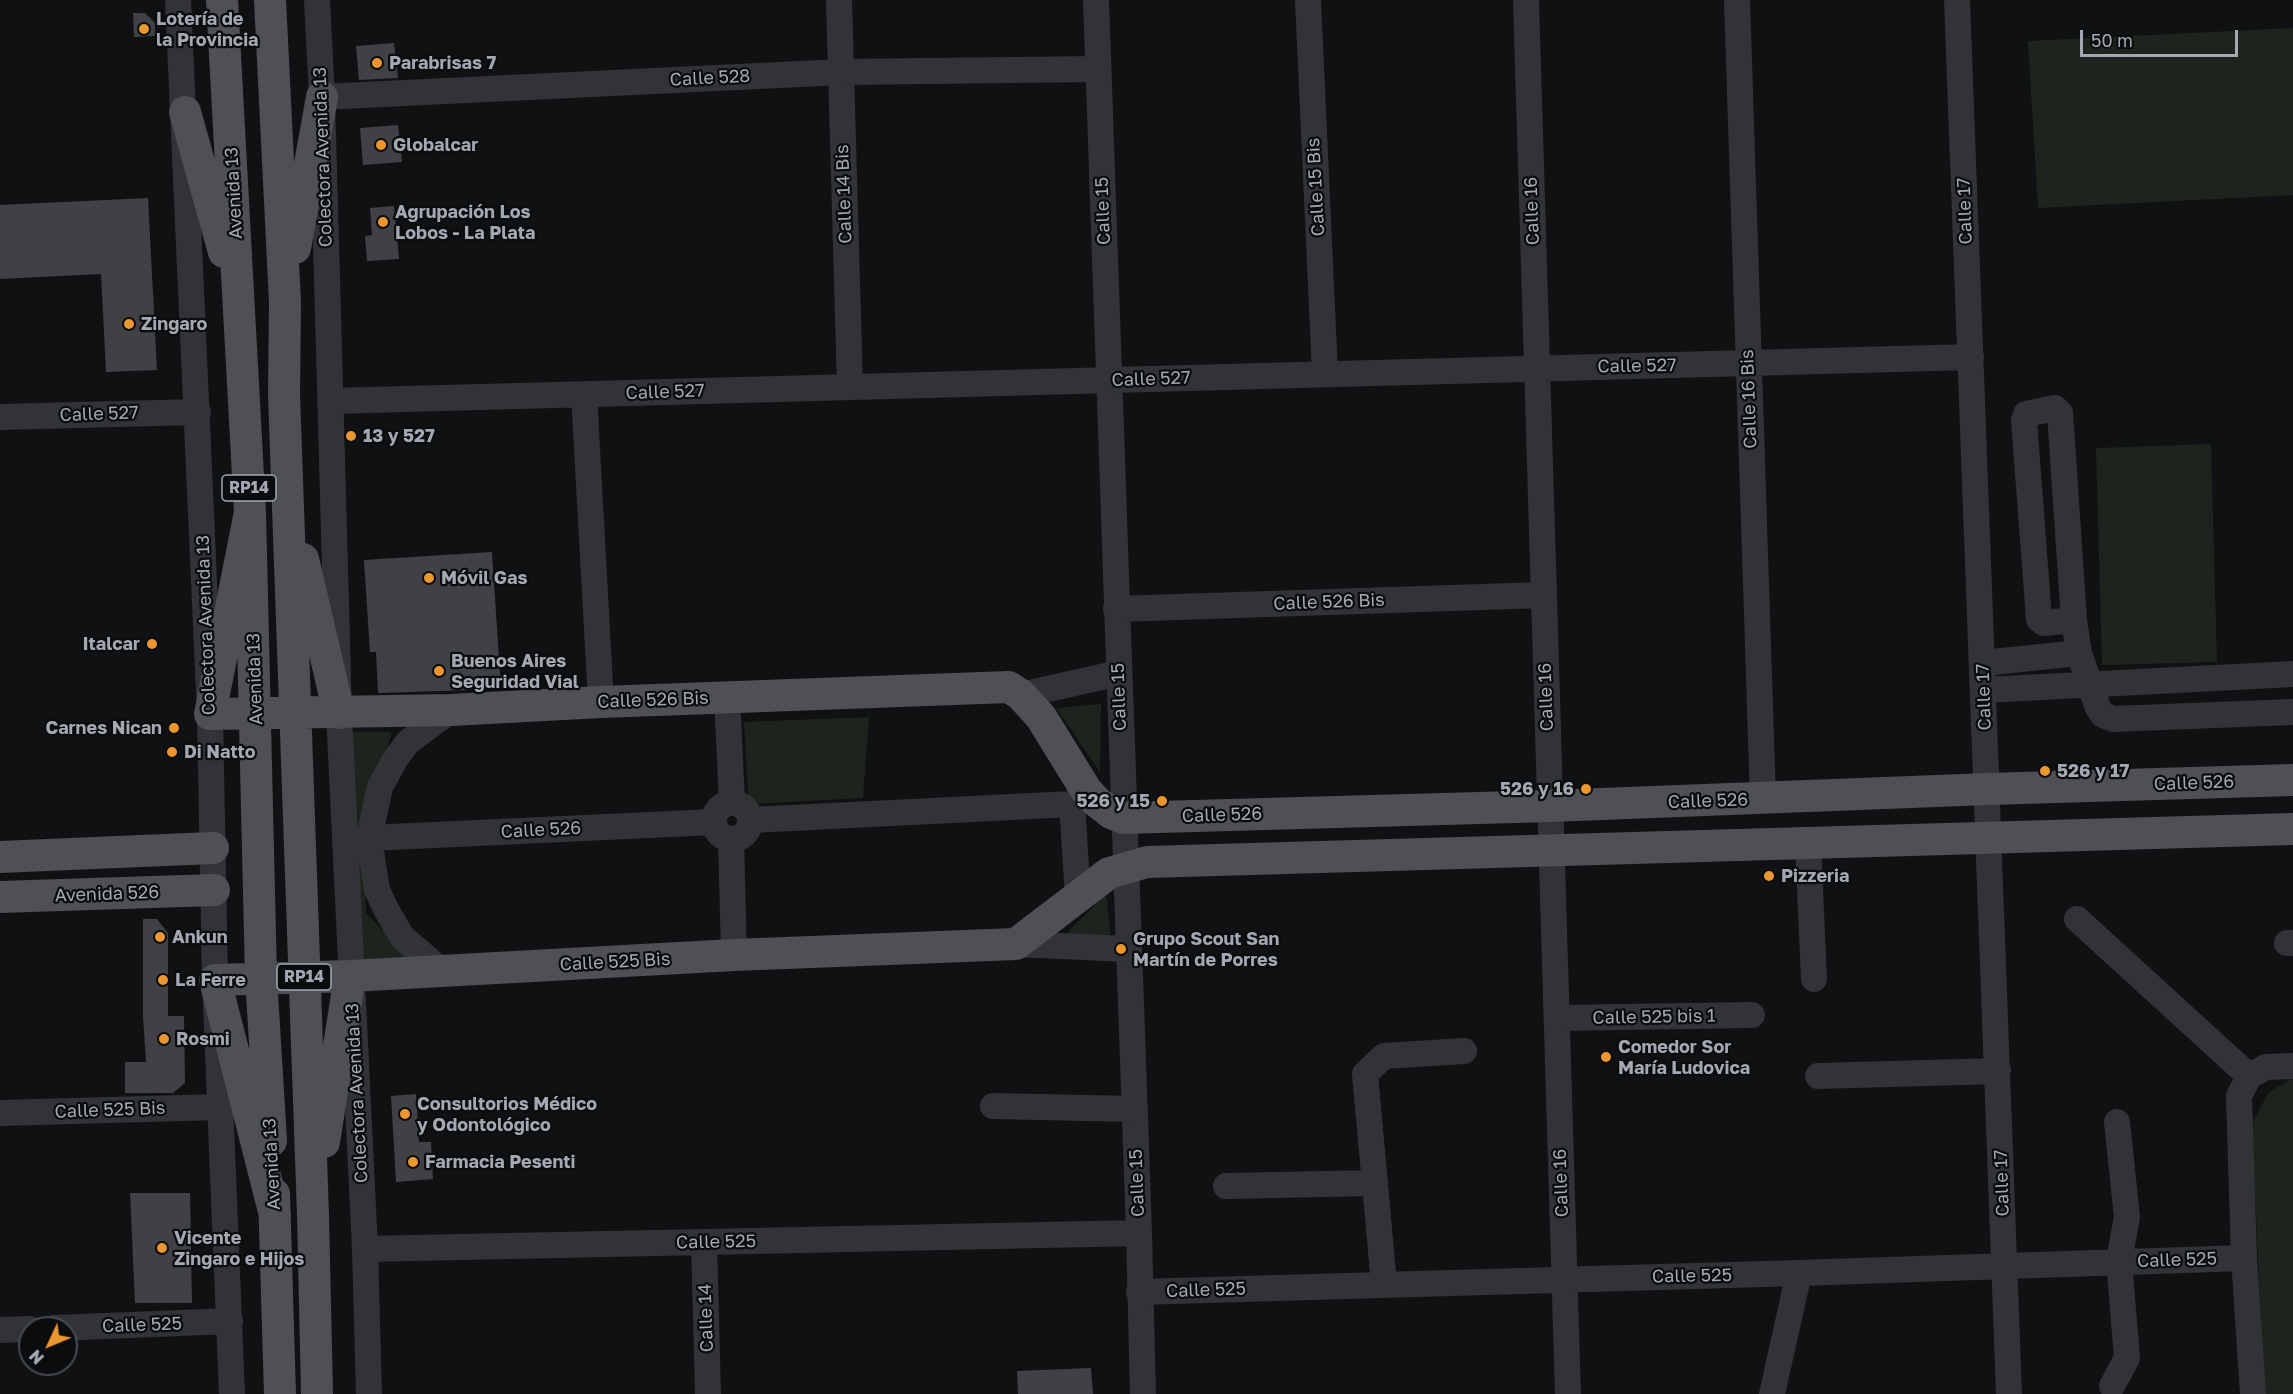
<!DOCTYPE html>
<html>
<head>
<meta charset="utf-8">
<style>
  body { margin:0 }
  #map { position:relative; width:2293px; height:1394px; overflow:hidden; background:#101112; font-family:"Golos Text",sans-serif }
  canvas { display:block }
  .north { position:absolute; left:18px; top:1316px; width:60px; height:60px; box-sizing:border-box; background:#0b0c0d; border:2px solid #474b4f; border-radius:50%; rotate:226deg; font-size:16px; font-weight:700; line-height:24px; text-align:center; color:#a2a9b2 }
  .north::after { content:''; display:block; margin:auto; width:21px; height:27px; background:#ec962f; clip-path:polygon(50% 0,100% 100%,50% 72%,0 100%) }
  .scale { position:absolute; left:2080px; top:30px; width:158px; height:27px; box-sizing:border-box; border:3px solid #a2a9b2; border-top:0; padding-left:8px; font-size:18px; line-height:21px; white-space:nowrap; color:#a2a9b2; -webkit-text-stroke:4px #0b0c0d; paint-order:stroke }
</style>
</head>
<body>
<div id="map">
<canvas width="2293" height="1394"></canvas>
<div class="north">N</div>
<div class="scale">50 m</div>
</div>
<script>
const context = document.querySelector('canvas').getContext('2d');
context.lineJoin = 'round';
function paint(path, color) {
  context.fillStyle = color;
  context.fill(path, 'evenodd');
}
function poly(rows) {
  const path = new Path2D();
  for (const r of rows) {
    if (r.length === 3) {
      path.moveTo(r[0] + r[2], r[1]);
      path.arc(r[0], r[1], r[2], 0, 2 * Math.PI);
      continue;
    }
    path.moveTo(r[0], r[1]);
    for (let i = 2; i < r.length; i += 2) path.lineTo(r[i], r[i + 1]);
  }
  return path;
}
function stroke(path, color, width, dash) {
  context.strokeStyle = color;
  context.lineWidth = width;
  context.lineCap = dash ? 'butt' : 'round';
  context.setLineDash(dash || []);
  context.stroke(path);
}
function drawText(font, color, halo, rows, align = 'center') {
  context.font = font + ' "Golos Text",sans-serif';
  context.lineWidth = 4.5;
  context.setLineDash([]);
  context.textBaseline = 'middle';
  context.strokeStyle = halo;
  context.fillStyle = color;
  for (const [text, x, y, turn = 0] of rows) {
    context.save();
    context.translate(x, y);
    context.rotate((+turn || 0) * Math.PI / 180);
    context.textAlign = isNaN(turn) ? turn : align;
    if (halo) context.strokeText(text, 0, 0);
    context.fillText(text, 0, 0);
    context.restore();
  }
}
const green = poly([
  [2293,28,2293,195,2038,208,2028,41],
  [2211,444,2217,662,2102,665,2096,448],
  [1101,704,1100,772,1056,708],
  [869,717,863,798,749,804,744,722],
  [352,732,392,732,364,833,366,913,410,959,363,961],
  [1106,894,1111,937,1065,935],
  [2293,1078,2293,1394,2264,1394,2252,1124,2268,1093]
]);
const building = poly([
  [133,13,145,13,155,23,155,36,134,37],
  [394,43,398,78,359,80,356,46],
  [398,125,402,162,363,165,360,128],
  [148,198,157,370,106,372,101,274,0,279,0,205],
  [394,206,399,259,367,261,365,236,372,235,370,208],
  [492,552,501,689,378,693,376,652,370,652,364,560],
  [143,919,157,919,168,933,168,1016,184,1016,185,1083,173,1093,125,1093,125,1062,146,1062,143,1016],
  [416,1094,419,1142,431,1142,433,1179,396,1182,391,1096],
  [130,1193,190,1193,192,1303,135,1303],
  [1091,1368,1093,1394,1018,1394,1017,1371]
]);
const minor = poly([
  [178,0,210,714,215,980,232,1394],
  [317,0,322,97,339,713,365,1249,369,1394],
  [839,0,850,387],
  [1096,0,1139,1233,1143,1394],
  [1308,0,1325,374],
  [1526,0,1568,1394],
  [1737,0,1763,799],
  [1957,0,2009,1394],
  [322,97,841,72,1098,69],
  [584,394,601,702],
  [331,401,1971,357],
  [0,417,198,412],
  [1116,609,1543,595],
  [2074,620,2044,623,2039,619,2024,420,2026,414,2055,408,2060,413,2074,620,2079,653],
  [1983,663,2079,653,2098,708,2103,715,2113,719,2293,712],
  [1984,690,2293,674],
  [1021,695,1119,673],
  [727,697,732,802],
  [732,821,18],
  [1072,804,1078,897],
  [750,820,1072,804,1086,790],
  [369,838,714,822],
  [731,839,734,955],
  [1808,843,1814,979],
  [2077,919,2249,1076],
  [2287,943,2293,943],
  [1016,944,1128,949],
  [442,971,402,937,387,911,377,890,369,838,380,787,396,758,408,742,451,710],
  [1557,1018,1752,1015],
  [1818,1076,1998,1071],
  [993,1106,1134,1109],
  [0,1113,219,1107],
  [1226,1186,1375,1183],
  [704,1242,708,1394],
  [365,1249,1139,1233],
  [1384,1284,1365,1074,1384,1056,1464,1051],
  [1139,1292,1799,1273,2244,1258],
  [55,1328,230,1321],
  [0,1330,30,1329],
  [2112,1386,2127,1358,2119,1261,2127,1217,2117,1122],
  [1772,1394,1799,1273],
  [2253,1394,2244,1258,2239,1096,2249,1076,2266,1067,2293,1066]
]);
const major = poly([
  [222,0,250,512,261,977,271,1141],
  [270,0,285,302,284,394,313,1214,317,1394],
  [185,112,224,252],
  [295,248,322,97],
  [250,512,210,714,451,710,601,702,1009,687,1021,695,1041,717,1086,790,1097,802,1111,813,1123,818,1550,806,1988,789,2293,780],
  [303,559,339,713],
  [0,857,213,848],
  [0,897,214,890],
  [324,1142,350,976],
  [274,1194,280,1394],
  [275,1215,215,980,350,976,734,955,1016,944,1109,873,1147,862,2293,829]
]);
const markers = [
  [144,29,6,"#ec962f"],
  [377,63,6,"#ec962f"],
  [381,145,6,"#ec962f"],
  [383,222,6,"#ec962f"],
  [129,324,6,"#ec962f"],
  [351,436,6,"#ec962f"],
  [429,578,6,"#ec962f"],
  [152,644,6,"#ec962f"],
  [439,671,6,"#ec962f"],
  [174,728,6,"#ec962f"],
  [172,752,6,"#ec962f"],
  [2045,771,6,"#ec962f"],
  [1586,789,6,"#ec962f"],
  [1162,801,6,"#ec962f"],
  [1769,876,6,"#ec962f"],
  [160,937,6,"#ec962f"],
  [1121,949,6,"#ec962f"],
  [163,980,6,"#ec962f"],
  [164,1039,6,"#ec962f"],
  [1606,1057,6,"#ec962f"],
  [405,1114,6,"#ec962f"],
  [413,1162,6,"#ec962f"],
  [162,1248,6,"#ec962f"]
];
const shields = [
  [249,488,54],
  [304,977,54]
];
const shieldNames = [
  ["RP14",249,488],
  ["RP14",304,977]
];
const poiNames = [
  ["Lotería de",156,19],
  ["la Provincia",156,40],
  ["Parabrisas 7",389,63],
  ["Globalcar",393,145],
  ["Agrupación Los",395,212],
  ["Lobos - La Plata",395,233],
  ["Zingaro",141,324],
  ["13 y 527",363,436],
  ["Móvil Gas",441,578],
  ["Italcar",140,644,"right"],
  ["Buenos Aires",451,661],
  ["Seguridad Vial",451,682],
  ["Carnes Nican",162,728,"right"],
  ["Di Natto",184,752],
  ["526 y 17",2057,771],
  ["526 y 16",1574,789,"right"],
  ["526 y 15",1150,801,"right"],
  ["Pizzeria",1781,876],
  ["Ankun",172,937],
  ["Grupo Scout San",1133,939],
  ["Martín de Porres",1133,960],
  ["La Ferre",175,980],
  ["Rosmi",176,1039],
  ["Comedor Sor",1618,1047],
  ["María Ludovica",1618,1068],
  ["Consultorios Médico",417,1104],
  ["y Odontológico",417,1125],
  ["Farmacia Pesenti",425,1162],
  ["Vicente",174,1238],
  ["Zingaro e Hijos",174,1259]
];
const streetNames = [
  ["Calle 528",710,78,-3],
  ["Colectora Avenida 13",323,157,-92],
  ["Calle 15 Bis",1316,187,-93],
  ["Avenida 13",234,193,-93],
  ["Calle 14 Bis",844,194,-92],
  ["Calle 15",1103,211,-92],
  ["Calle 16",1532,211,-92],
  ["Calle 17",1965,211,-92],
  ["Calle 527",1637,366,-1],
  ["Calle 527",1151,379,-2],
  ["Calle 527",665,392,-2],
  ["Calle 16 Bis",1749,399,-92],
  ["Calle 527",99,414,-2],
  ["Calle 526 Bis",1329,602,-2],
  ["Colectora Avenida 13",206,625,-92],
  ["Avenida 13",255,679,-92],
  ["Calle 15",1119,697,-92],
  ["Calle 16",1546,697,-92],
  ["Calle 17",1984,697,-92],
  ["Calle 526 Bis",653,700,-2],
  ["Calle 526",2194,783,-2],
  ["Calle 526",1708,801,-2],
  ["Calle 526",1222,815,-2],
  ["Calle 526",541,830,-3],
  ["Avenida 526",107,894,-2],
  ["Calle 525 Bis",615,962,-3],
  ["Calle 525 bis 1",1654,1017,-1],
  ["Colectora Avenida 13",357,1093,-93],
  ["Calle 525 Bis",110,1110,-2],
  ["Avenida 13",272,1164,-93],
  ["Calle 15",1137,1183,-92],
  ["Calle 16",1561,1183,-92],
  ["Calle 17",2002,1183,-92],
  ["Calle 525",716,1242,-1],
  ["Calle 525",2177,1260,-2],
  ["Calle 525",1692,1276,-1],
  ["Calle 525",1206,1290,-2],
  ["Calle 14",706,1318,-92],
  ["Calle 525",142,1325,-2]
];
paint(green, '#1d241d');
paint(building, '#3f4145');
stroke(minor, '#323337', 26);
stroke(major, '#4e5056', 32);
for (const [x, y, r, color] of markers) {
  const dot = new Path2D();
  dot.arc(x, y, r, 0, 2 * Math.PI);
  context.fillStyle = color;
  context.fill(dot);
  stroke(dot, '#0b0c0d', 2);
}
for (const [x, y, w] of shields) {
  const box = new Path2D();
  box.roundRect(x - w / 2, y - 13, w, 26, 4.5);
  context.fillStyle = '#0b0c0d';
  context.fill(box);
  stroke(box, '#a2a9b2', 1.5);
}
drawText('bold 16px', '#a2a9b2', null, shieldNames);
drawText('bold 18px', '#a2a9b2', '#0b0c0d', poiNames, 'left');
drawText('18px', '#a2a9b2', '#0b0c0d', streetNames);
</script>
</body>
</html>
